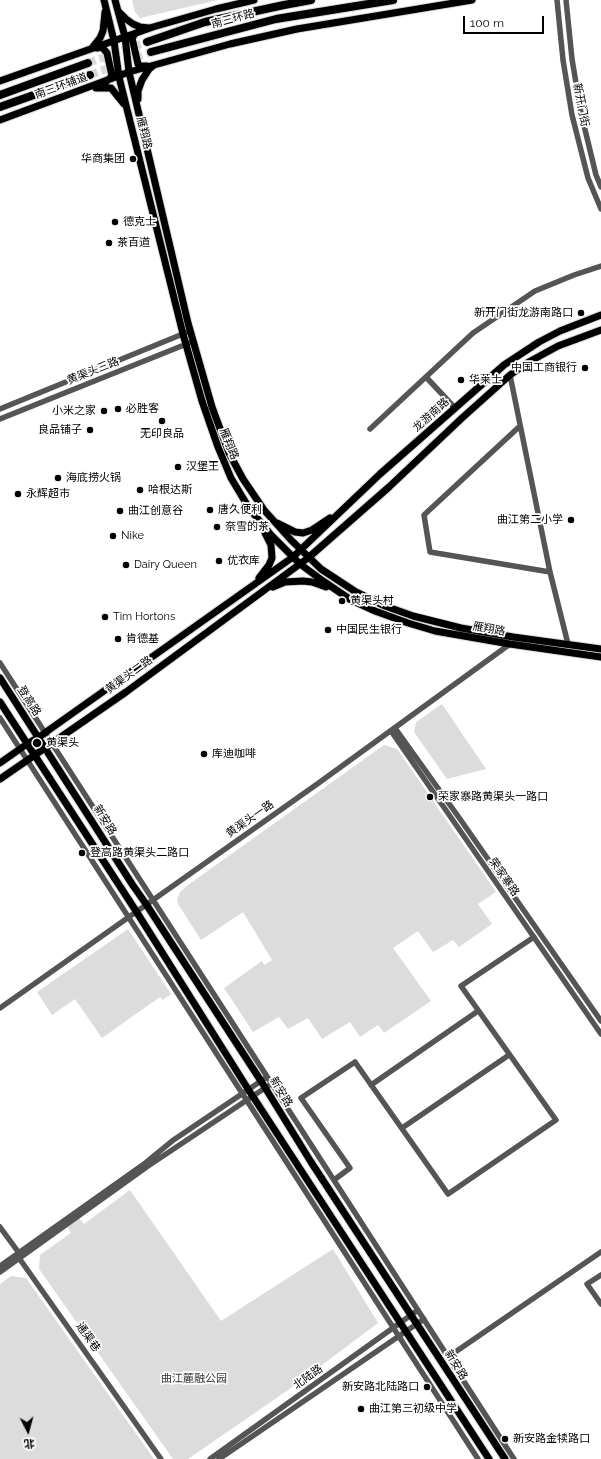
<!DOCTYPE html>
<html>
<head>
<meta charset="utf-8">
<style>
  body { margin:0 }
  #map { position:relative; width:601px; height:1459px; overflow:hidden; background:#fff; font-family:Raleway,"Noto Sans SC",sans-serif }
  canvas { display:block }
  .north { position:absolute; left:8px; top:1411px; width:40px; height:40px; -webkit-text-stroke:3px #fff; paint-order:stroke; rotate:174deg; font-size:11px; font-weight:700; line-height:16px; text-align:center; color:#000 }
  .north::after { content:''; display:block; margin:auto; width:14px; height:18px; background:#000; clip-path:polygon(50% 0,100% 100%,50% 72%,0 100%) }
  .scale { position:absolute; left:463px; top:16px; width:81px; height:18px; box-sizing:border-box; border:2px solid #000; border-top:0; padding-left:5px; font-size:12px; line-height:14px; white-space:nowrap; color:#000; -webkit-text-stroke:3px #fff; paint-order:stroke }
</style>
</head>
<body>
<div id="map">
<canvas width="601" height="1459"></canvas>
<div class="north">北</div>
<div class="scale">100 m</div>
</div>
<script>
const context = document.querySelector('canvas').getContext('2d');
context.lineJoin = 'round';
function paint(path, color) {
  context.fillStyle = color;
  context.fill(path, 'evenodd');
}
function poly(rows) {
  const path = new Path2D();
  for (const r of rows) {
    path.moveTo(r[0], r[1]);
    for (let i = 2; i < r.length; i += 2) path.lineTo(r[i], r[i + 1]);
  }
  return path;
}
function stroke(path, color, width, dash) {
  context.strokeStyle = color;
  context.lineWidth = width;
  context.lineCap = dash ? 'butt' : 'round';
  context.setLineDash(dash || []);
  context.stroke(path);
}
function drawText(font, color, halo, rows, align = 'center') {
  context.font = font + ' Raleway,"Noto Sans SC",sans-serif';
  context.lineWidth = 3.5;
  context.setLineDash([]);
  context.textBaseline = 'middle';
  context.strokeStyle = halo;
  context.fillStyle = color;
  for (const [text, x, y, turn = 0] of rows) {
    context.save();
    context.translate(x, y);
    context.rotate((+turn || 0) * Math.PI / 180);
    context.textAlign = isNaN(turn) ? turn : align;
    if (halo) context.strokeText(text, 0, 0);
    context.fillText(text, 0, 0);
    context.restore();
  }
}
const green = poly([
  [132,0,218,0,140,18,135,12],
  [442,704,486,769,447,779,414,732,416,722],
  [384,745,397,749,496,892,478,904,492,924,459,947,453,940,433,952,418,931,393,948,431,1001,384,1033,378,1025,360,1037,350,1022,322,1039,308,1018,288,1029,279,1017,253,1032,224,988,262,961,264,965,272,960,243,912,201,940,178,904,177,900,180,892,188,885],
  [128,929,171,994,163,1000,160,997,102,1038,75,999,52,1015,37,992],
  [130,1190,221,1321,333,1249,378,1323,294,1386,188,1459,173,1459,39,1269,40,1255,71,1233,66,1225,78,1217,84,1224],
  [11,1276,26,1278,154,1459,0,1459,0,1284]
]);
const highwayTunnel = poly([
  [88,63,147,42],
  [90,75,151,52]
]);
const minor = poly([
  [557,0,563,60,572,115,588,178,601,209],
  [566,0,572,59,581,113,596,175,601,187],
  [510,375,550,572,568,644],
  [426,377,455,408],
  [0,409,190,331],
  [0,419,189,343],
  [520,426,424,515,430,552,550,572],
  [370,429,473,333,535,291,574,275,601,266],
  [0,663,514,1459],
  [0,718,478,1459],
  [395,728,460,819,601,1021],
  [391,731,601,1034],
  [0,1008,320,782,510,644],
  [371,1085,478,1011],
  [402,1128,509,1055],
  [334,1180,350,1168,301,1098,355,1062,448,1194,556,1120,461,986,534,937],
  [0,1227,19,1253,19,1258,161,1459],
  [0,1266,144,1164,172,1141,267,1077],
  [0,1272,148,1166,268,1086],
  [601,1275,587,1284,601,1304],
  [448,1357,601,1252],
  [210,1459,418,1310],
  [219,1459,424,1319]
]);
const major = poly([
  [104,0,114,41,119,77,183,334,202,401,218,447,231,478,249,508,271,535,300,564,323,581,351,600,375,611,408,623,435,631,510,644,601,657],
  [115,0,125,37,129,72,188,323,212,407,229,453,243,479,264,510,291,540,321,569,356,592,385,606,413,616,461,628,513,637,601,649],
  [119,12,126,19,133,24,140,27,149,28],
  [135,34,132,38,138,64,140,66,147,66],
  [92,48,100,38,103,31,105,12],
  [97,48,102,47,107,53,112,76,107,81],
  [0,81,153,27,216,9,254,0],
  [96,88,111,88,124,104],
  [138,99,138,91,142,80,149,69,153,66],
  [0,120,129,72,230,44,297,29,472,0],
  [277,523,295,532,303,533,312,530,330,518],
  [259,578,269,565,272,558,271,545,265,533],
  [273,587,285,582,303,581,312,582,326,587],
  [0,678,132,884,146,904,261,1081,311,1162,505,1459],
  [0,702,136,911,248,1089,489,1459],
  [0,763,27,744,39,737,293,557,380,474,504,365,539,342,560,331,601,315],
  [0,779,126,692,308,558,389,487,462,418,510,375,527,363,558,346,601,330]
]);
const highway = poly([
  [147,42,205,22,284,5,311,0],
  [151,52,276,19,393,0],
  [0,95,88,63],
  [0,107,90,75]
]);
const markers = [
  [133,159,4,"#000"],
  [115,222,4,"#000"],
  [109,243,4,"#000"],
  [581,313,4,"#000"],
  [585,368,4,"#000"],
  [461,380,4,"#000"],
  [118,409,4,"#000"],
  [104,411,4,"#000"],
  [162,421,4,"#000"],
  [90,430,4,"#000"],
  [178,467,4,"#000"],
  [58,478,4,"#000"],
  [140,490,4,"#000"],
  [18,494,4,"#000"],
  [210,510,4,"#000"],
  [120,511,4,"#000"],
  [571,520,4,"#000"],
  [217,527,4,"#000"],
  [113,536,4,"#000"],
  [219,561,4,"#000"],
  [126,565,4,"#000"],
  [342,601,4,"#000"],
  [105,617,4,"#000"],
  [328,630,4,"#000"],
  [118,639,4,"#000"],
  [37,743,5,"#000"],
  [204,754,4,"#000"],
  [430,797,4,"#000"],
  [82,853,4,"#000"],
  [427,1387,4,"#000"],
  [361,1409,4,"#000"],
  [505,1439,4,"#000"]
];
const streetNames = [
  ["南三环路",233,19,-15],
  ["南三环辅道",61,86,-20],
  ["新开门街",581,105,79],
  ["雁翔路",144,133,76],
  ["黄渠头三路",93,371,-22],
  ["龙游南路",431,415,-42],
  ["雁翔路",229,444,68],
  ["雁翔路",489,629,10],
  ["黄渠头二路",129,675,-36],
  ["登高路",29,701,57],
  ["黄渠头一路",250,819,-35],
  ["新安路",105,820,58],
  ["荣家寨路",504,877,55],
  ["新安路",281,1092,59],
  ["通渠巷",88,1337,55],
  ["新安路",456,1365,58],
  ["北陆路",308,1377,-36]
];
const poiNames = [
  ["华商集团",125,159,"right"],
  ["德克士",123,222],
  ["茶百道",117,243],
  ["新开门街龙游南路口",573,313,"right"],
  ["中国工商银行",577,368,"right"],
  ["华莱士",469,380],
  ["必胜客",126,409],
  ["小米之家",96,411,"right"],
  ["良品铺子",82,430,"right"],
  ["无印良品",162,434,"center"],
  ["汉堡王",186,467],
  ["海底捞火锅",66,478],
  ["哈根达斯",148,490],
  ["永辉超市",26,494],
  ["唐久便利",218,510],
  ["曲江创意谷",128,511],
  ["曲江第二小学",563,520,"right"],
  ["奈雪的茶",225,527],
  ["Nike",121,536],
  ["优衣库",227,561],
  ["Dairy Queen",134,565],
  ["黄渠头村",350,601],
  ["Tim Hortons",113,617],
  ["中国民生银行",336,630],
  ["肯德基",126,639],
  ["黄渠头",46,743],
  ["库迪咖啡",212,754],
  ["荣家寨路黄渠头一路口",438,797],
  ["登高路黄渠头二路口",90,853],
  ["新安路北陆路口",419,1387,"right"],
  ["曲江第三初级中学",369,1409],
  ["新安路金犊路口",513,1439]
];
const parkNames = [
  ["曲江麓融公园",194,1379]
];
paint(green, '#dcdcdc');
stroke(highwayTunnel, '#d9d9d9', 8, [8, 4]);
stroke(major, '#dbdbdb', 9);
stroke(highway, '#dbdbdb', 10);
stroke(minor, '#555', 5.5);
stroke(major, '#000', 7);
stroke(highway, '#000', 8);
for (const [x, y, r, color] of markers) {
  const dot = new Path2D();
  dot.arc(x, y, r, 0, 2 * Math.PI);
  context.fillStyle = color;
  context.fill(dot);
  stroke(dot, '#fff', 1.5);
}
drawText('11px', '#000', '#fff', streetNames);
drawText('11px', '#000', '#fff', poiNames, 'left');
drawText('11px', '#333', '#fff', parkNames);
</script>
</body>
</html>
